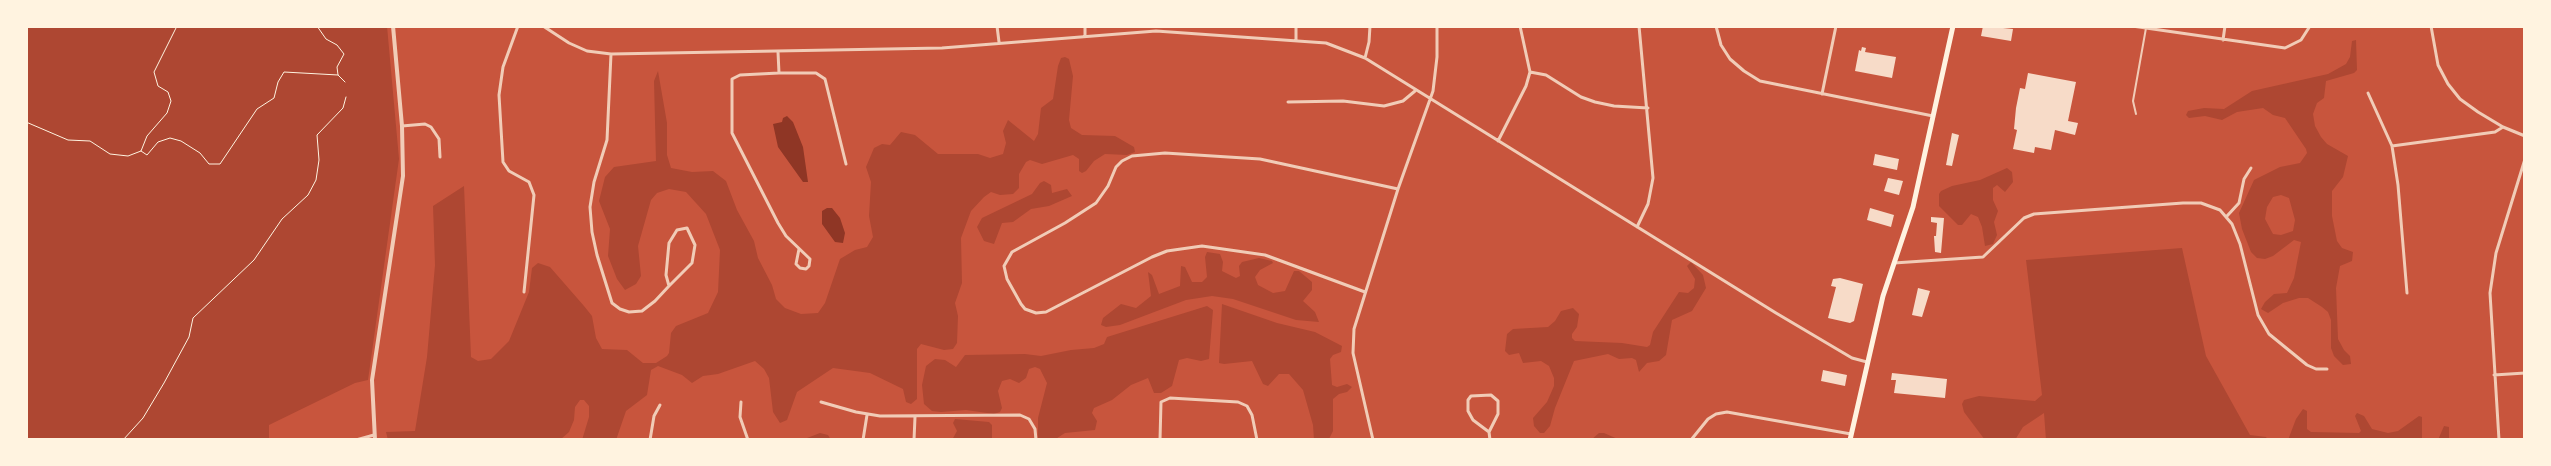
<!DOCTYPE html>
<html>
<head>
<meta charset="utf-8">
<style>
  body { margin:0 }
  #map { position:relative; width:2551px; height:466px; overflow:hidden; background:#c8553d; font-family:"Zilla Slab",serif }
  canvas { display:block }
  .frame { position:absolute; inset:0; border:28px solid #fff3e0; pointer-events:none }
</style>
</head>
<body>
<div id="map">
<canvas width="2551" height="466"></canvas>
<div class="frame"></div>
</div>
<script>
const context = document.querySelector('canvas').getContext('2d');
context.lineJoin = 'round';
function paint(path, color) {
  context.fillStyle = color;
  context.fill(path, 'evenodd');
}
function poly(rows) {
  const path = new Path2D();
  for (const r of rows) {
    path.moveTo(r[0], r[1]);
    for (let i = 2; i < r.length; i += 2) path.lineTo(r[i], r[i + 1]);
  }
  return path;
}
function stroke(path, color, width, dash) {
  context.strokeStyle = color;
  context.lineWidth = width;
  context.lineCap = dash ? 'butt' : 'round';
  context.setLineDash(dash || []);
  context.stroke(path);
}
const green = poly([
  [26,26,387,26,399,159,368,380,355,383,269,425,269,440,26,440],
  [2356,40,2357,70,2354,73,2326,81,2324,98,2317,103,2313,114,2315,126,2321,137,2327,144,2348,156,2343,177,2332,191,2332,216,2337,241,2342,248,2353,252,2352,261,2340,266,2336,288,2338,339,2344,350,2350,356,2351,364,2343,365,2334,356,2331,348,2331,320,2328,312,2322,307,2308,298,2299,298,2283,303,2268,313,2261,309,2265,302,2274,294,2287,293,2294,278,2301,242,2294,240,2273,256,2265,259,2257,258,2251,252,2242,229,2239,213,2254,180,2280,167,2300,163,2307,153,2306,149,2285,118,2273,115,2263,108,2237,112,2222,120,2205,116,2189,118,2186,115,2188,111,2204,108,2224,109,2252,91,2328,74,2346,64,2350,57,2352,41],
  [2281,195,2289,198,2295,220,2293,231,2281,235,2273,234,2265,219,2267,207,2273,197],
  [1065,57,1069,59,1073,76,1069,120,1071,128,1082,135,1115,136,1134,147,1135,152,1127,155,1105,154,1094,161,1086,171,1082,173,1079,171,1079,159,1073,155,1042,164,1030,160,1026,162,1019,174,1019,188,1013,194,1000,195,991,192,984,197,971,211,961,238,962,283,955,303,958,316,957,343,953,349,944,350,921,344,917,349,917,399,911,404,906,402,903,389,870,373,833,368,797,392,787,420,780,423,773,412,769,378,764,369,755,361,718,374,703,376,692,383,682,375,658,366,651,370,647,395,626,411,616,440,582,440,589,417,589,406,584,400,580,400,575,407,574,420,569,432,560,440,388,440,386,432,415,431,427,357,435,265,433,206,464,186,471,357,478,361,491,359,509,341,529,292,532,268,538,263,550,267,584,306,592,316,596,338,602,349,627,350,643,363,656,363,667,356,669,353,671,333,676,326,708,313,718,292,720,250,706,214,686,192,669,189,657,193,651,200,638,246,641,276,636,284,625,290,617,279,608,256,610,229,599,201,605,177,614,167,656,161,654,81,658,71,667,123,667,155,671,168,692,172,713,171,726,181,737,210,754,241,758,258,772,285,776,299,785,308,801,314,818,313,825,303,840,259,855,250,867,247,873,237,869,216,871,182,866,167,874,148,882,144,890,145,901,132,915,135,938,154,978,154,990,158,1003,154,1006,143,1003,131,1008,120,1034,141,1038,134,1041,108,1053,99,1058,66,1061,58],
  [2007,168,2012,172,2013,182,2005,192,1997,185,1993,188,1993,200,1998,211,1994,222,1997,235,1993,244,1985,246,1982,227,1978,217,1971,214,1962,225,1958,225,1939,206,1939,194,1941,191,1952,186,1980,180],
  [1044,181,1051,185,1052,193,1067,189,1072,196,1049,206,1031,209,1013,222,1002,223,994,244,984,241,977,227,982,218,1032,194,1040,183],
  [2182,248,2206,356,2250,435,2266,437,2268,440,2046,440,2044,413,2023,427,2015,440,1985,440,1964,412,1962,404,1964,400,1979,396,2035,401,2042,395,2026,260],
  [1207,252,1220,254,1223,262,1222,271,1236,278,1240,276,1239,266,1242,262,1259,258,1272,261,1273,263,1260,270,1255,277,1258,285,1273,293,1285,291,1294,271,1299,271,1312,282,1312,290,1303,301,1315,312,1319,322,1296,320,1233,299,1212,296,1186,300,1120,325,1106,327,1101,325,1103,318,1121,304,1136,308,1151,296,1148,272,1152,275,1159,294,1180,286,1181,266,1185,267,1192,282,1202,282,1207,277,1205,257],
  [1691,262,1703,275,1706,288,1692,311,1672,320,1666,355,1659,361,1647,363,1639,372,1636,360,1632,358,1619,359,1608,354,1574,361,1555,408,1550,426,1544,433,1540,433,1534,426,1533,418,1547,402,1554,386,1554,378,1549,366,1541,361,1523,363,1519,353,1509,355,1505,351,1507,334,1513,329,1548,327,1555,321,1561,311,1573,308,1579,314,1577,327,1572,334,1572,338,1575,341,1622,343,1647,347,1650,345,1653,332,1679,292,1688,293,1694,288,1695,279,1687,266],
  [1222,304,1277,323,1315,332,1342,346,1341,352,1333,355,1330,359,1332,385,1337,387,1347,384,1352,387,1347,392,1339,394,1333,399,1333,431,1329,439,1314,440,1313,425,1303,390,1289,374,1279,374,1268,386,1263,384,1252,361,1224,364,1219,363],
  [1207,306,1213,310,1209,359,1201,361,1187,358,1179,360,1172,386,1161,393,1154,393,1148,378,1131,385,1112,400,1094,408,1092,413,1097,421,1095,430,1065,433,1054,440,1038,440,1038,418,1047,383,1040,369,1035,367,1029,369,1026,378,1019,383,1010,379,1002,381,998,391,1002,408,1000,412,994,414,966,410,941,412,932,411,924,404,922,385,926,366,935,359,945,360,956,367,965,355,1025,354,1041,356,1071,350,1094,348,1104,344,1107,337],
  [2303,409,2307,411,2307,429,2311,432,2359,433,2361,431,2355,416,2357,413,2364,416,2372,429,2388,433,2398,431,2419,416,2422,417,2422,440,2288,440,2296,419],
  [955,419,989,422,992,425,992,440,952,440,957,431,953,423],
  [2444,426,2449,427,2449,440,2438,440],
  [820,433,828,435,831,440,802,440],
  [1599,433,1604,433,1620,440,1591,440]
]);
const water = poly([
  [787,116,793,122,803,147,808,182,803,182,778,147,773,124,782,122,783,118],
  [827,208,832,208,840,218,845,233,843,243,835,242,822,224,822,211]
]);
const building = poly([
  [1983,26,2013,29,2011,41,1981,36],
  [1862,47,1866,48,1865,52,1896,57,1892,78,1855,71,1859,50,1861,51],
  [2028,73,2076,82,2068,121,2078,123,2075,135,2055,130,2051,150,2035,147,2034,153,2013,149,2017,130,2014,129,2016,108,2020,88,2025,89],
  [1952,133,1959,135,1952,166,1946,165],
  [1875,154,1899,159,1897,170,1873,165],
  [1888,178,1903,181,1899,195,1884,191],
  [1870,208,1894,215,1891,227,1867,220],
  [1931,217,1944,218,1941,253,1935,252,1934,236,1936,236,1937,223,1931,222],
  [1840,278,1863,284,1854,321,1850,323,1828,318,1836,287,1831,286,1833,279],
  [1918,288,1930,291,1922,317,1912,315],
  [1823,370,1847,375,1845,386,1821,381],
  [1892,373,1947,379,1945,398,1894,393,1896,380,1891,380]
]);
const path = poly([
  [317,26,326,39,337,45,344,54,337,67,338,75,345,82],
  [26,122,68,140,90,141,110,154,128,156,141,151,147,136,167,113,171,101,168,92,158,86,154,72,177,26],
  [141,151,147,155,158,142,170,138,181,141,200,153,209,164,220,164,257,109,274,98,278,82,284,72,338,75],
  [123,440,143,418,164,383,189,337,193,318,254,260,282,219,308,195,316,180,319,160,317,135,343,108,346,97]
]);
const service = poly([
  [2136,114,2133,101,2146,28]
]);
const minor = poly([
  [518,26,503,67,499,95,503,162,509,171,529,182,534,195,524,292],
  [543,26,569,43,587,51,611,54,942,48,1156,31,1326,43,1365,58,1776,313,1852,358,1867,362],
  [997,26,999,42],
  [1085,26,1085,36],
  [1716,26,1721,45,1730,59,1744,71,1760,81,1933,116],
  [2132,26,2285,48,2301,40,2310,26],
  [2431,26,2438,65,2448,84,2460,99,2478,112,2503,127],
  [1296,40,1296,26],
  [2223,40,2225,26],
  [778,52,779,73,740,75,732,79,732,133,778,223,786,236,810,259,809,266,806,269,800,268,796,264,799,249],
  [611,54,607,140,594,182,590,207,592,232,597,255,612,303,620,309,629,312,642,311,655,301,669,286,692,263,695,245,687,228,677,230,669,243,666,275,669,286],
  [1365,58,1369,42,1370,26],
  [1530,72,1546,75,1581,97,1595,102,1614,106,1648,108],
  [779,73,816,73,825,79,846,164],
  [2368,93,2392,146,2495,132,2503,127,2525,136],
  [1822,94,1836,26],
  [1288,102,1343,101,1384,106,1403,101,1415,91],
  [402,126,425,124,431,127,439,139,440,157],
  [1498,141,1526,86,1530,72,1520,26],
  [2392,146,2398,185,2407,293],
  [2227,216,2239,203,2244,179,2251,168],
  [1637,227,1648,204,1653,178,1639,26],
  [1894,263,1983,257,2024,218,2034,214,2183,203,2201,203,2220,210,2232,224,2240,244,2258,315,2269,334,2307,365,2316,369,2327,369],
  [1365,292,1265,255,1202,246,1167,251,1152,257,1046,312,1036,313,1025,309,1021,304,1007,279,1004,266,1012,252,1065,223,1096,203,1108,186,1116,167,1122,161,1132,156,1165,153,1260,159,1398,189],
  [2494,375,2525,373],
  [741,402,740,417,748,440],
  [821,402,856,412,880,416,1020,415,1029,419,1035,429,1036,440],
  [1489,432,1473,420,1468,411,1468,400,1471,396,1491,395,1498,401,1498,414,1489,432,1490,440],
  [356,440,374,435],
  [650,440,654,416,660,405],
  [863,440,867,415],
  [914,440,915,417],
  [1160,440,1161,402,1170,398,1238,402,1247,406,1252,415,1257,440],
  [1373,440,1353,353,1354,329,1398,189,1433,91,1437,57,1437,26],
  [1691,440,1708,419,1716,414,1727,412,1851,434],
  [2499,440,2490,293,2496,253,2525,159]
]);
const tertiary = poly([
  [375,440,372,380,403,176,402,126,393,26]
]);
const primary = poly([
  [1850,440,1883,296,1913,207,1953,26]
]);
paint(green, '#ae4732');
paint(water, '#8f3625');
paint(building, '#f7dbc8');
stroke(path, '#fff3e0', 1);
stroke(service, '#f1ccb7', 2);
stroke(minor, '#f1ccb7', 3);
stroke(tertiary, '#f1ccb7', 4);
stroke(primary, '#fff3e0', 5);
</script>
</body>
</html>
